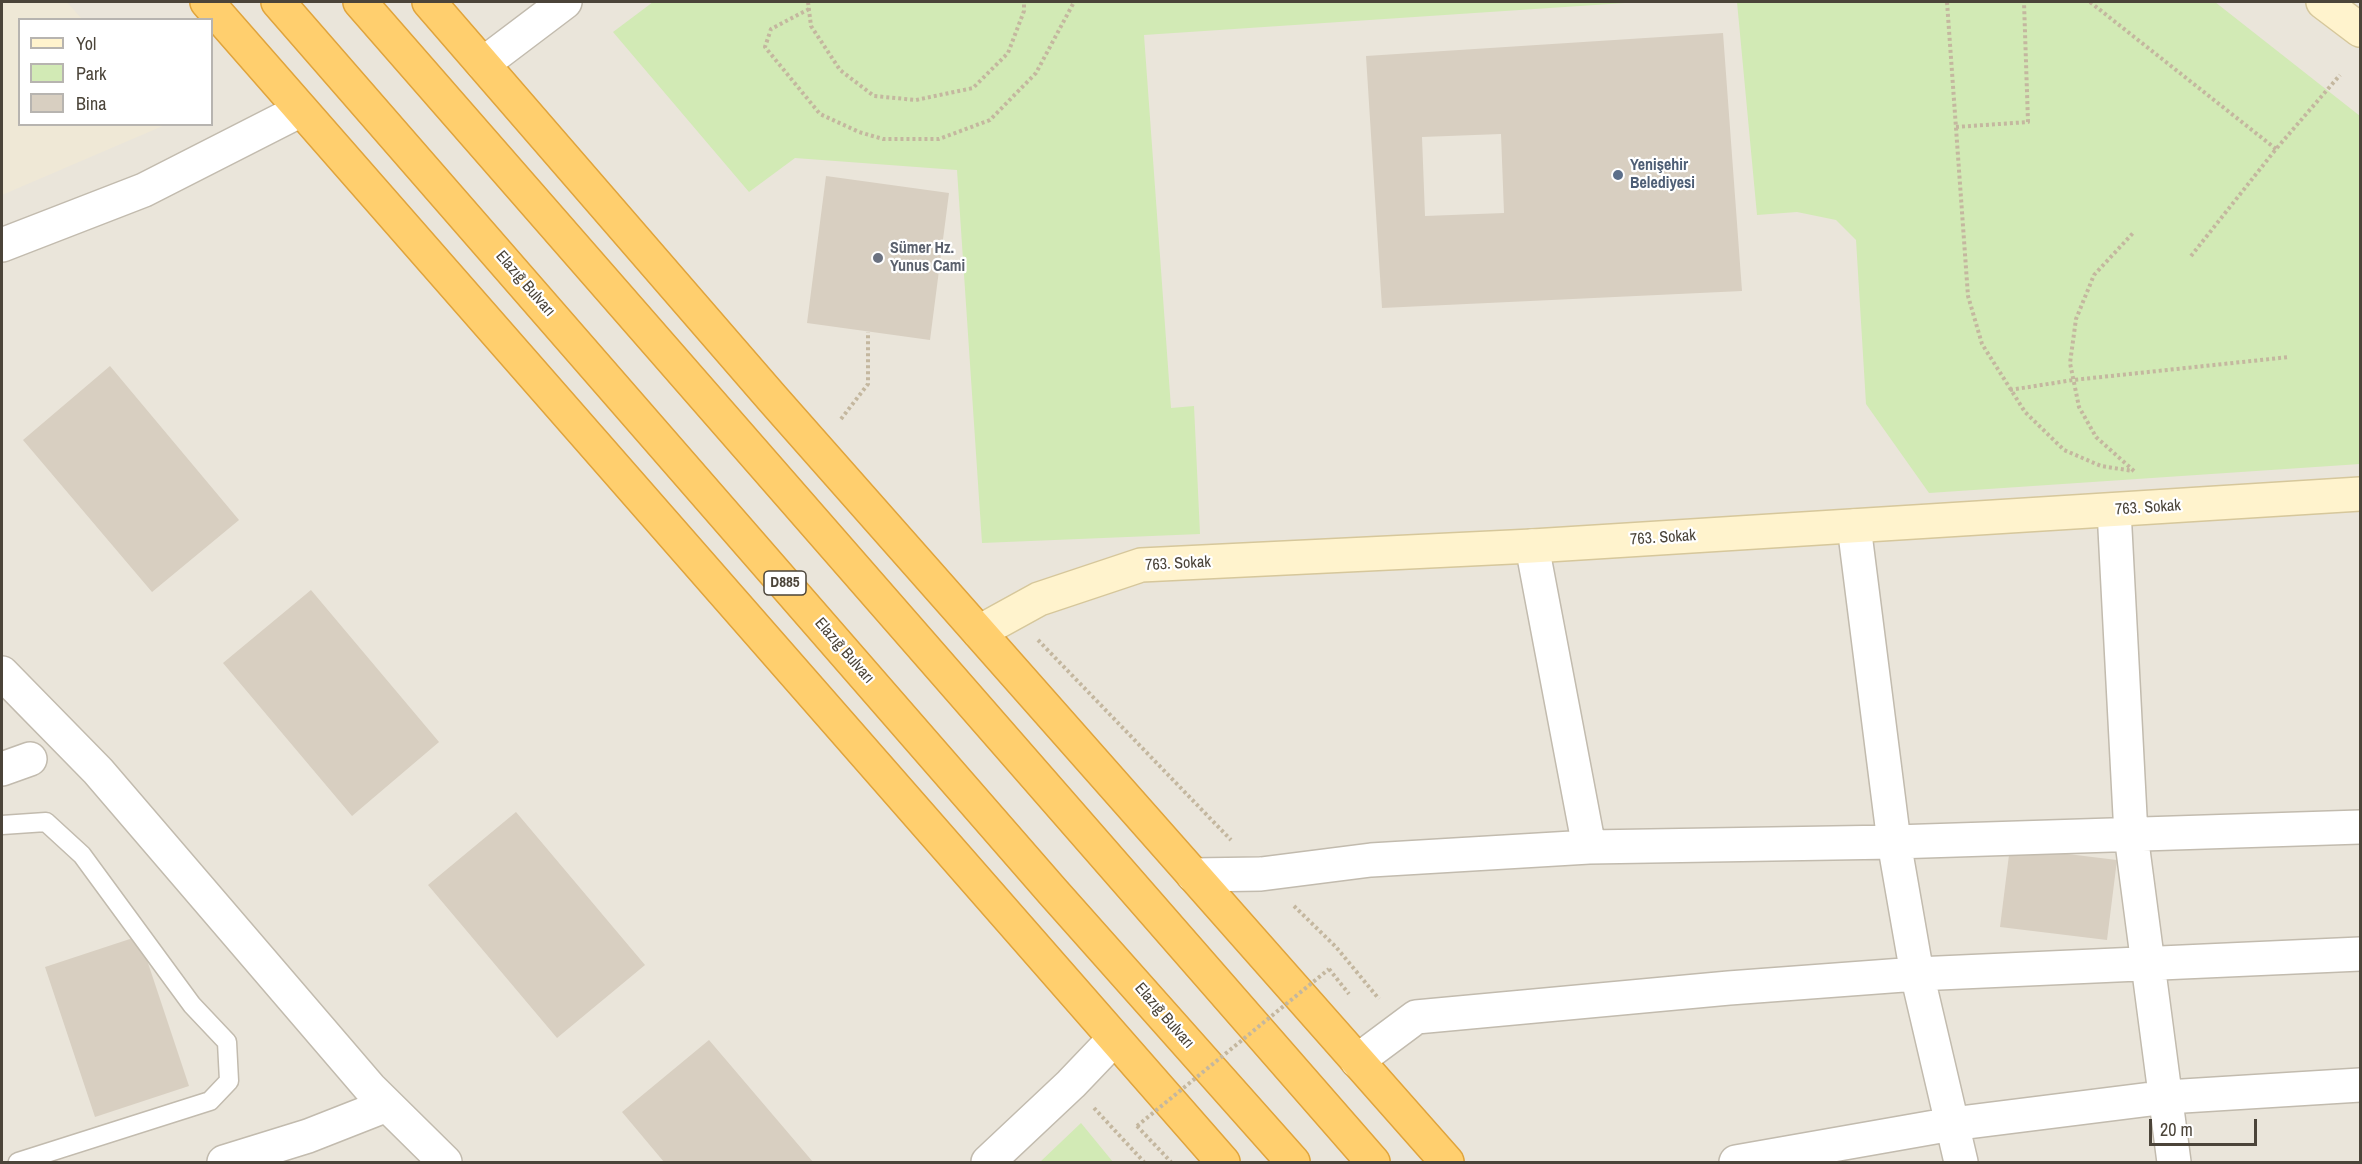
<!DOCTYPE html>
<html>
<head>
<meta charset="utf-8">
<style>
  body { margin:0 }
  #map { position:relative; width:2362px; height:1164px; overflow:hidden; background:#f6f3ec; font-family:"Archivo Narrow",sans-serif }
  canvas { display:block }
  .frame { position:absolute; inset:0; border:3px solid #4b4439; pointer-events:none }
  .legend { position:absolute; left:18px; top:18px; width:195px; height:108px; box-sizing:border-box; background:#fff; border:2px solid #b7b4b0; margin:0; padding:8px 10px; list-style:none; font-size:18px; color:#4b4439 }
  .legend li { display:flex; align-items:center; gap:12px; height:30px }
  .legend b { width:30px; border:2px solid #b7b4b0 }
  .scale { position:absolute; left:2149px; top:1119px; width:108px; height:27px; box-sizing:border-box; border:3px solid #4b4439; border-top:0; padding-left:8px; font-size:18px; line-height:21px; white-space:nowrap; color:#4b4439; -webkit-text-stroke:4px #fff; paint-order:stroke }
</style>
</head>
<body>
<div id="map">
<canvas width="2362" height="1164"></canvas>
<div class="frame"></div>
<ul class="legend">
<li><b style="height:8px;background:#fff3cd"></b>Yol</li>
<li><b style="height:16px;background:#d2eab5"></b>Park</li>
<li><b style="height:16px;background:#d8cfc1"></b>Bina</li>
</ul>
<div class="scale">20 m</div>
</div>
<script>
const context = document.querySelector('canvas').getContext('2d');
context.lineJoin = 'round';
function paint(path, color) {
  context.fillStyle = color;
  context.fill(path, 'evenodd');
}
function poly(rows) {
  const path = new Path2D();
  for (const r of rows) {
    path.moveTo(r[0], r[1]);
    for (let i = 2; i < r.length; i += 2) path.lineTo(r[i], r[i + 1]);
  }
  return path;
}
function stroke(path, color, width, dash) {
  context.strokeStyle = color;
  context.lineWidth = width;
  context.lineCap = dash ? 'butt' : 'round';
  context.setLineDash(dash || []);
  context.stroke(path);
}
function drawText(font, color, halo, rows, align = 'center') {
  context.font = font + ' "Archivo Narrow",sans-serif';
  context.lineWidth = 4.5;
  context.setLineDash([]);
  context.textBaseline = 'middle';
  context.strokeStyle = halo;
  context.fillStyle = color;
  for (const [text, x, y, turn = 0] of rows) {
    context.save();
    context.translate(x, y);
    context.rotate((+turn || 0) * Math.PI / 180);
    context.textAlign = isNaN(turn) ? turn : align;
    if (halo) context.strokeText(text, 0, 0);
    context.fillText(text, 0, 0);
    context.restore();
  }
}
const residential = poly([
  [2,2,2360,2,2360,1162,2,1162],
  [20,20,212,20,212,124,20,124]
]);
const education = poly([
  [2,2,67,2,82,19,20,20,20,124,165,125,2,195]
]);
const green = poly([
  [653,2,1640,2,1144,35,1171,408,1194,406,1200,534,982,543,957,170,795,158,749,192,613,32],
  [1737,2,2215,2,2360,116,2360,464,1929,493,1866,404,1856,240,1836,220,1797,212,1757,215],
  [1081,1123,1113,1162,1040,1162]
]);
const building = poly([
  [1723,33,1742,291,1382,308,1366,56],
  [1501,134,1504,213,1425,216,1422,137],
  [826,176,949,193,930,340,807,323],
  [110,366,239,520,152,592,23,440],
  [311,590,439,742,352,816,223,663],
  [516,812,645,965,557,1038,428,885],
  [2010,847,2117,860,2107,940,2000,927],
  [139,936,189,1086,95,1117,45,967],
  [709,1040,813,1162,664,1162,622,1112]
]);
const path = poly([
  [808,2,811,26,840,70,874,96,916,100,973,88,1008,53,1024,11,1024,2],
  [1947,2,1968,296,1982,344,2025,412,2064,450,2101,466,2133,471],
  [2090,2,2276,149],
  [809,9,771,29,765,47,820,114,859,132,883,139,939,139,990,120,1036,73,1074,2],
  [1956,127,2028,122,2024,2],
  [2191,256,2276,149,2340,75],
  [2010,390,2073,380,2289,357],
  [841,419,868,384,868,332],
  [2134,471,2096,437,2079,407,2070,363,2076,319,2094,275,2134,232],
  [1038,640,1231,840],
  [1294,906,1336,947,1379,999],
  [1329,969,1349,994],
  [1094,1108,1144,1162],
  [1137,1126,1171,1162]
]);
const lane = poly([
  [2,825,46,822,82,855,192,1005,227,1042,229,1081,210,1101,18,1162]
]);
const street = poly([
  [483,64,565,2],
  [2,245,144,190,301,110],
  [2114,510,2131,835,2174,1162],
  [1854,526,1894,842,1917,974,1961,1162],
  [1532,546,1589,847],
  [2,673,98,771,370,1088,445,1162],
  [2,769,30,759],
  [1193,875,1261,874,1371,860,1589,847,1894,842,2360,827],
  [1357,1061,1416,1017,1729,988,1917,974,2360,954],
  [224,1162,308,1136,387,1105],
  [988,1162,1071,1084,1114,1039],
  [1736,1162,1952,1124,2167,1097,2360,1085]
]);
const secondary = poly([
  [2323,2,2360,30],
  [979,632,1039,599,1141,565,1532,546,2360,494]
]);
const highway = poly([
  [207,2,1223,1162],
  [278,2,1053,892,1293,1162],
  [360,2,1373,1162],
  [429,2,772,398,1447,1162]
]);
const pathBridge = poly([
  [1137,1126,1329,969]
]);
const markers = [
  [1618,175,6,"#5c6f8a"],
  [878,258,6,"#6b7280"]
];
const shields = [
  [785,583,42]
];
const shieldNames = [
  ["D885",785,583]
];
const serviceNames = [
  ["Yenişehir",1630,166],
  ["Belediyesi",1630,184]
];
const worshipNames = [
  ["Sümer Hz.",890,249],
  ["Yunus Cami",890,267]
];
const streetNames = [
  ["Elazığ Bulvarı",525,284,49],
  ["763. Sokak",2148,508,-4],
  ["763. Sokak",1663,538,-4],
  ["763. Sokak",1178,564,-3],
  ["Elazığ Bulvarı",844,651,49],
  ["Elazığ Bulvarı",1164,1016,49]
];
paint(residential, '#eae5da');
paint(education, '#efe8d6');
paint(green, '#d2eab5');
paint(building, '#d8cfc1');
stroke(lane, '#c2bbae', 21);
stroke(street, '#c2bbae', 36);
stroke(secondary, '#d6c79b', 36);
stroke(highway, '#e0a43c', 36);
stroke(path, '#c4b79f', 4, [3, 3]);
stroke(lane, '#fff', 18);
stroke(street, '#fff', 33);
stroke(secondary, '#fff3cd', 33);
stroke(highway, '#ffcf6e', 33);
stroke(pathBridge, '#c4b79f', 4, [3, 3]);
for (const [x, y, r, color] of markers) {
  const dot = new Path2D();
  dot.arc(x, y, r, 0, 2 * Math.PI);
  context.fillStyle = color;
  context.fill(dot);
  stroke(dot, '#fff', 2);
}
for (const [x, y, w] of shields) {
  const box = new Path2D();
  box.roundRect(x - w / 2, y - 12, w, 24, 4.5);
  context.fillStyle = '#fff';
  context.fill(box);
  stroke(box, '#4b4439', 1.5);
}
drawText('bold 15px', '#4b4439', null, shieldNames);
drawText('bold 16px', '#4e5e75', '#fff', serviceNames, 'left');
drawText('bold 16px', '#5b616d', '#fff', worshipNames, 'left');
drawText('16px', '#4b4439', '#fff', streetNames);
</script>
</body>
</html>
